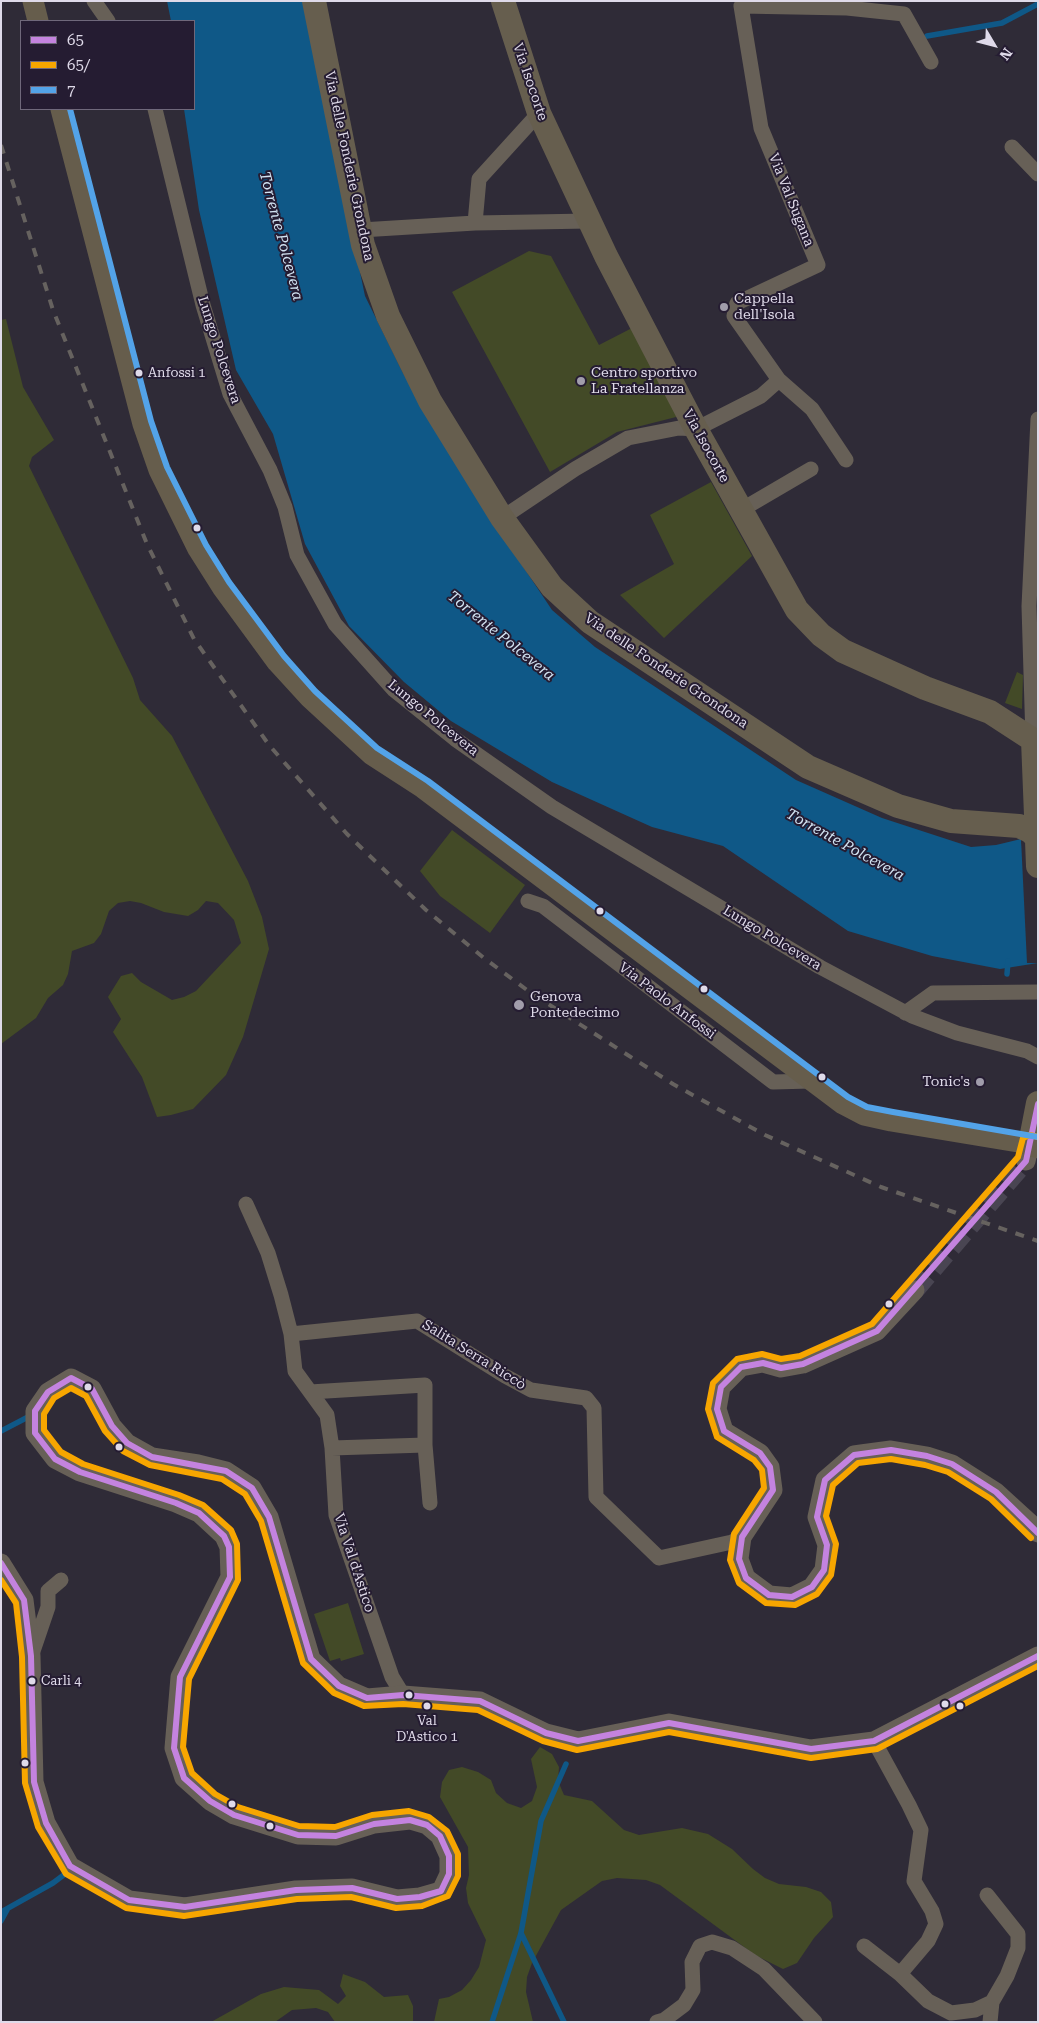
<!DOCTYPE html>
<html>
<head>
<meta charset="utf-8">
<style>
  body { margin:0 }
  #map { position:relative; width:1039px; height:2023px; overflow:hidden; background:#2f2b37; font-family:"Roboto Serif",serif }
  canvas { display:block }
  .frame { position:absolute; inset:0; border:2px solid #dfdae9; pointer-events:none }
  .legend { position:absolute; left:20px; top:20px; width:175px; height:90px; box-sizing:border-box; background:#251c32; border:1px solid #6f687b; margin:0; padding:6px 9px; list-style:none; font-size:15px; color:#dfdae9 }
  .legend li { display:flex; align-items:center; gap:10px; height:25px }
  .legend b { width:25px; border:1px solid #6f687b }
  .north { position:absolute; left:969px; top:20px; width:50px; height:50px; -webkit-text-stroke:4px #251c32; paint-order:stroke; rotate:127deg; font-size:14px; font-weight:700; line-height:20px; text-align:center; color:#dfdae9 }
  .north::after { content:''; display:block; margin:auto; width:18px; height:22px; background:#dfdae9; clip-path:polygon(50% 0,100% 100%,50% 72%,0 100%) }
</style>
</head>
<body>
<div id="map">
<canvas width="1039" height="2023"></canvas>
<div class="frame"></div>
<ul class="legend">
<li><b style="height:6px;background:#c483df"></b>65</li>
<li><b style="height:6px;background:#f7a600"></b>65/</li>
<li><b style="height:6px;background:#53a3e8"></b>7</li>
</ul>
<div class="north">N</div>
</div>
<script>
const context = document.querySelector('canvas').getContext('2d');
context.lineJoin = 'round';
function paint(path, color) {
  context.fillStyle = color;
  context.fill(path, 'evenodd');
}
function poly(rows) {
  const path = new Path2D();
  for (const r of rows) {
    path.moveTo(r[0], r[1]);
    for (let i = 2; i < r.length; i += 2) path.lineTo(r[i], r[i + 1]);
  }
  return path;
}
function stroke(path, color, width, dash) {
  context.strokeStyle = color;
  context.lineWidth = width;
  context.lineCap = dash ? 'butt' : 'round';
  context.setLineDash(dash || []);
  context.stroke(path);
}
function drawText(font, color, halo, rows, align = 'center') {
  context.font = font + ' "Roboto Serif",serif';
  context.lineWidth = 4;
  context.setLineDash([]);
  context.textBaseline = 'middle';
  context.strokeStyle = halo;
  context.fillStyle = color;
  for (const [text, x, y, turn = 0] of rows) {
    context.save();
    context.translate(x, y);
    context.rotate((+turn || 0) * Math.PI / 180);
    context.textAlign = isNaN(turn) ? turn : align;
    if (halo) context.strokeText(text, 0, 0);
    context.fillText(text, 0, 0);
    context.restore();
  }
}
const green = poly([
  [529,251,551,256,599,345,632,328,680,416,617,432,550,472,452,292],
  [6,319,23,387,54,440,32,457,29,466,133,678,140,700,172,736,248,881,262,917,269,949,243,1037,226,1075,193,1109,171,1115,157,1117,142,1077,113,1032,121,1019,108,997,121,976,132,973,141,982,172,1000,184,997,196,991,241,943,234,920,218,903,206,901,198,910,188,916,164,912,141,903,130,901,118,903,109,911,101,934,94,943,72,951,68,974,63,985,48,998,36,1018,1,1044,1,320],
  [711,482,752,556,664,638,620,595,674,564,650,515],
  [1017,672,1023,675,1022,709,1005,703],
  [452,830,525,885,490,933,440,896,420,871],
  [348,1603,364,1654,341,1661,340,1658,330,1661,314,1614],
  [540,1747,552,1754,559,1767,558,1781,564,1795,592,1801,624,1830,639,1835,682,1828,708,1834,732,1849,753,1869,765,1878,779,1884,806,1887,821,1892,831,1902,833,1917,814,1938,797,1963,783,1969,755,1955,660,1885,646,1880,617,1878,602,1881,561,1910,532,1963,527,1977,526,1992,533,2022,434,2022,439,1999,449,1997,462,1990,471,1980,479,1967,486,1940,468,1903,466,1888,469,1875,468,1847,440,1797,442,1782,449,1770,462,1767,478,1772,491,1780,496,1793,507,1803,521,1808,532,1801,537,1787,531,1759],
  [343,1974,365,1982,384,1997,408,1995,413,2006,413,2022,335,2022,328,2012,316,2008,292,2010,275,2022,211,2022,261,1994,284,1987,319,1990,338,2004,346,1996,340,1986]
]);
const water = poly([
  [167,1,303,1,365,296,403,373,480,502,552,610,595,647,796,780,882,818,971,847,996,845,1021,839,1038,963,1000,969,932,956,848,931,723,846,652,827,552,782,451,721,404,682,349,626,305,544,273,434,236,370,199,210,184,109,194,109,194,21,171,21]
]);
const pier = poly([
  [1038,838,1038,963,1027,963,1021,839]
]);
const stream = poly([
  [927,36,1002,23,1038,4],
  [1007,974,1008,961],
  [1,1431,28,1417],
  [1,1912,53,1883,65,1874],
  [1,1921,7,1910],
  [521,1933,564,2022],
  [492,2022,521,1933,541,1821,566,1764]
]);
const tertiaryTunnel = poly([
  [915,1290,1026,1161]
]);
const minor = poly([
  [94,1,108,21],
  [155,109,203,305,230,394,270,470,285,507,297,555,335,624,394,690,455,739,552,807,820,967,912,1016,957,1033,1027,1051,1038,1057],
  [1012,147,1038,174],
  [475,223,479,179,539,113],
  [361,230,475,223,589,221],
  [779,380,812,409,846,460],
  [741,510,811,469],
  [502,518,575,469,628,438,679,428,696,429,761,396,779,380,734,316,737,303,818,265,761,128,741,6,847,8,904,14,931,62],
  [1033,740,1029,606,1038,419],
  [528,901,543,906,773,1082,811,1081],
  [905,1013,933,993,1038,992],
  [246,1204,268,1253,281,1295,291,1334,295,1371,327,1415,332,1448,336,1515,392,1677,403,1695],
  [291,1334,417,1321,505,1376,531,1390,586,1398,594,1408,596,1497,659,1558,732,1542,742,1537],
  [310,1392,425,1385,425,1445],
  [332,1448,425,1445,430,1503],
  [32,1654,48,1607,48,1591,61,1580],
  [874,1741,909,1805,921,1830,914,1881,932,1911,936,1924,928,1941,900,1974],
  [864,1946,900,1974,928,2001,951,2013,975,2010,992,2002,1007,1976,1018,1948,1018,1934,987,1895],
  [657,2022,664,2020,684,2005,693,1990,692,1962,700,1946,712,1942,732,1948,764,1969,815,2022],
  [990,2022,992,2002]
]);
const tertiary = poly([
  [1026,1161,1030,1144],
  [915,1290,877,1331,803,1364,781,1368,763,1363,741,1367,721,1387,717,1409,724,1431,760,1453,770,1467,773,1490,742,1537,739,1559,746,1578,769,1595,792,1597,812,1587,824,1570,827,1545,817,1517,825,1480,854,1455,861,1454,891,1450,927,1456,952,1464,996,1492,1030,1523,1038,1533],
  [1,1563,24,1600,31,1656,34,1782,46,1823,70,1866,129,1900,185,1907,296,1890,352,1888,397,1899,420,1897,441,1891,449,1874,449,1856,440,1836,427,1825,410,1820,374,1824,336,1836,298,1835,234,1815,210,1801,184,1778,174,1748,180,1677,230,1577,229,1547,224,1536,199,1513,176,1503,80,1472,55,1459,35,1433,35,1411,48,1392,71,1378,92,1389,112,1426,127,1443,152,1457,198,1464,226,1471,252,1488,269,1517,311,1659,339,1686,367,1698,403,1695,480,1701,546,1733,578,1741,669,1723,811,1749,874,1741,1038,1656]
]);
const secondary = poly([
  [33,1,38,21],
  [61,109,143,424,159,470,198,549,222,587,277,662,309,697,372,755,423,788,843,1104,864,1115,891,1121,1030,1144]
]);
const primary = poly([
  [314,1,363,245,388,316,430,401,502,518,552,587,590,622,808,767,898,806,951,821,1019,826,1030,831,1037,838],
  [503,1,539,113,606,256,696,429,797,610,821,635,843,651,925,688,990,712,1033,740,1038,866],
  [1038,1103,1030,1144,1038,1146]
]);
const rail = poly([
  [1,145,53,310,147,544,194,639,269,745,347,834,426,910,484,958,531,993,673,1084,765,1135,881,1187,1038,1241]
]);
const bus1 = poly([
  [1038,1104,1026,1161,877,1331,803,1364,781,1368,763,1363,741,1367,721,1387,717,1409,724,1431,760,1453,770,1467,773,1490,742,1537,739,1559,746,1578,769,1595,792,1597,812,1587,824,1570,827,1545,817,1517,825,1480,854,1455,891,1450,927,1456,952,1464,996,1492,1038,1533],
  [1,1563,24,1600,31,1656,34,1782,46,1823,70,1866,129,1900,185,1907,296,1890,352,1888,397,1899,420,1897,441,1891,449,1874,449,1856,440,1836,427,1825,410,1820,374,1824,336,1836,298,1835,234,1815,210,1801,184,1778,174,1748,180,1677,230,1577,229,1547,224,1536,199,1513,176,1503,80,1472,55,1459,35,1433,35,1411,48,1392,71,1378,92,1389,112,1426,127,1443,152,1457,226,1471,252,1488,269,1517,311,1659,339,1686,367,1698,403,1695,480,1701,546,1733,578,1741,669,1723,811,1749,874,1741,1038,1656]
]);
const bus2 = poly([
  [1031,1538,991,1499,948,1472,925,1465,891,1459,858,1463,833,1485,826,1516,836,1544,831,1575,817,1594,795,1605,766,1603,739,1583,730,1560,734,1534,764,1488,762,1470,754,1460,717,1437,708,1409,713,1383,737,1359,762,1354,781,1359,800,1356,872,1324,1018,1157,1023,1138,1030,1135,1038,1137],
  [1,1580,16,1603,22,1657,25,1783,38,1827,66,1874,126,1908,184,1916,297,1899,351,1897,396,1908,422,1906,448,1896,458,1876,458,1854,447,1831,429,1817,409,1811,372,1815,335,1827,299,1826,238,1807,215,1794,192,1773,183,1747,189,1679,238,1580,237,1544,231,1530,203,1505,179,1495,83,1464,61,1452,44,1430,44,1414,54,1398,71,1388,86,1396,105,1431,123,1451,150,1465,222,1479,245,1494,261,1521,303,1663,334,1693,364,1706,403,1704,478,1710,543,1741,577,1750,669,1732,811,1758,877,1749,1038,1666]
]);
const bus3 = poly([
  [70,109,151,421,167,467,206,545,229,582,284,656,315,691,377,748,428,781,848,1097,867,1107,893,1112,1038,1137]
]);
const markers = [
  [724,307,5,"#a19dab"],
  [139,373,4.5,"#dfdae9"],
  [581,381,5,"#a19dab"],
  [197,528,4.5,"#dfdae9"],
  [600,911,4.5,"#dfdae9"],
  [704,989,4.5,"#dfdae9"],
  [519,1005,6,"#a19dab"],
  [822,1077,4.5,"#dfdae9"],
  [980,1082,5,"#a19dab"],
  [889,1304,4.5,"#dfdae9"],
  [88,1387,4.5,"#dfdae9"],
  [119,1447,4.5,"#dfdae9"],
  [32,1681,4.5,"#dfdae9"],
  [409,1695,4.5,"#dfdae9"],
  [945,1704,4.5,"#dfdae9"],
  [427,1706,4.5,"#dfdae9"],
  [960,1706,4.5,"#dfdae9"],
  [25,1763,4.5,"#dfdae9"],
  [232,1804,4.5,"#dfdae9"],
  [270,1826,4.5,"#dfdae9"]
];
const busNames = [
  ["Anfossi 1",148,373],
  ["Carli 4",41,1681],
  ["Val",427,1721,"center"],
  ["D'Astico 1",427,1737,"center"]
];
const streetNames = [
  ["Via Isocorte",530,82,71],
  ["Via delle Fonderie Grondona",349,166,78],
  ["Via Val Sugana",791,200,68],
  ["Lungo Polcevera",219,350,72],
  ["Via Isocorte",706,446,61],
  ["Via delle Fonderie Grondona",666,671,34],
  ["Lungo Polcevera",433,718,39],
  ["Lungo Polcevera",772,938,31],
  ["Via Paolo Anfossi",667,1001,37],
  ["Salita Serra Riccò",474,1355,32],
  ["Via Val d'Astico",354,1563,72]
];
const poiNames = [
  ["Cappella",734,299],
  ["dell'Isola",734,315],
  ["Centro sportivo",591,373],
  ["La Fratellanza",591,389],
  ["Genova",530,997],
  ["Pontedecimo",530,1013],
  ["Tonic's",970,1082,"right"]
];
const waterNames = [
  ["Torrente Polcevera",281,236,75],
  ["Torrente Polcevera",501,636,39],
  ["Torrente Polcevera",845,845,29]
];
paint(green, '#434a27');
paint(water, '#0f5887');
paint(pier, '#2f2b37');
stroke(stream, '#0f5887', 5.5);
stroke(tertiaryTunnel, '#494552', 19, [19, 9]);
stroke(minor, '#676057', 15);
stroke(tertiary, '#676057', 19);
stroke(secondary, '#665d4c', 21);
stroke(primary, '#665e4e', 24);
stroke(rail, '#66625f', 4, [9, 9]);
stroke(bus1, '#c483df', 6);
stroke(bus2, '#f7a600', 6);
stroke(bus3, '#53a3e8', 6);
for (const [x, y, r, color] of markers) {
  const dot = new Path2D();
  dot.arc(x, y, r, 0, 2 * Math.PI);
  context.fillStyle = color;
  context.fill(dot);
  stroke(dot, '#251c32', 2);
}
drawText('13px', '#dfdae9', '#251c32', busNames, 'left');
drawText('14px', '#dfdae9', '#251c32', streetNames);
drawText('14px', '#dfdae9', '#251c32', poiNames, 'left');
drawText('italic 15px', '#d2e3f2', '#251c32', waterNames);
</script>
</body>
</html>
